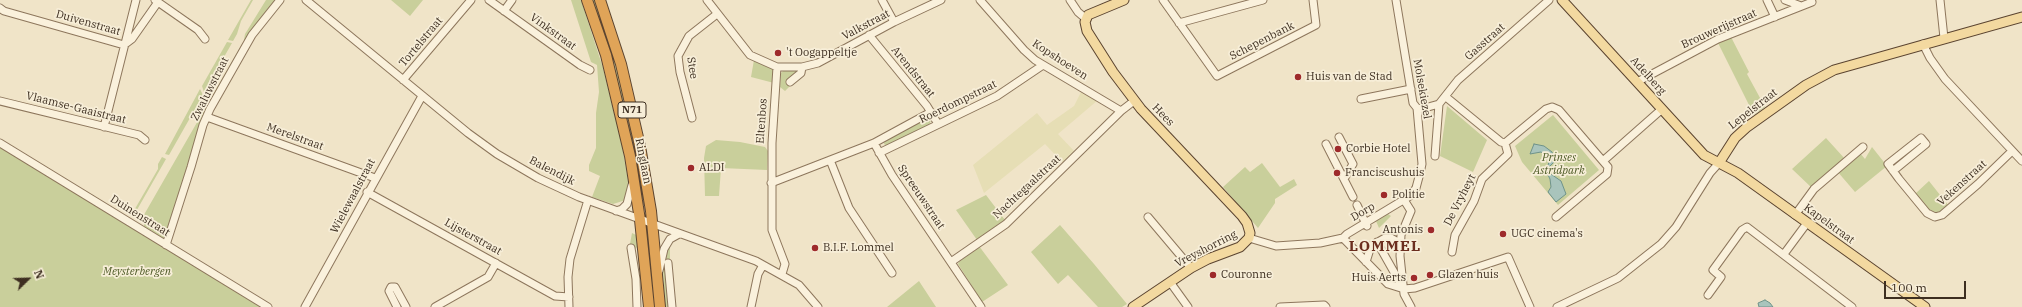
<!DOCTYPE html>
<html>
<head>
<meta charset="utf-8">
<style>
  body { margin:0 }
  #map { position:relative; width:2022px; height:307px; overflow:hidden; background:#f0e4c8; font-family:"IBM Plex Serif",serif }
  canvas { display:block }
  .north { position:absolute; left:8px; top:259px; width:40px; height:40px; -webkit-text-stroke:3px #f7eed8; paint-order:stroke; rotate:67deg; font-size:11px; font-weight:700; line-height:16px; text-align:center; color:#3d2e20 }
  .north::after { content:''; display:block; margin:auto; width:14px; height:18px; background:#3d2e20; clip-path:polygon(50% 0,100% 100%,50% 72%,0 100%) }
  .scale { position:absolute; left:1884px; top:281px; width:82px; height:18px; box-sizing:border-box; border:2px solid #3d2e20; border-top:0; padding-left:5px; font-size:12px; line-height:14px; white-space:nowrap; color:#3d2e20; -webkit-text-stroke:3px #f7eed8; paint-order:stroke }
</style>
</head>
<body>
<div id="map">
<canvas width="2022" height="307"></canvas>
<div class="north">N</div>
<div class="scale">100 m</div>
</div>
<script>
const context = document.querySelector('canvas').getContext('2d');
context.lineJoin = 'round';
function paint(path, color) {
  context.fillStyle = color;
  context.fill(path, 'evenodd');
}
function poly(rows) {
  const path = new Path2D();
  for (const r of rows) {
    path.moveTo(r[0], r[1]);
    for (let i = 2; i < r.length; i += 2) path.lineTo(r[i], r[i + 1]);
  }
  return path;
}
function stroke(path, color, width, dash) {
  context.strokeStyle = color;
  context.lineWidth = width;
  context.lineCap = dash ? 'butt' : 'round';
  context.setLineDash(dash || []);
  context.stroke(path);
}
function drawText(font, color, halo, rows, align = 'center') {
  context.font = font + ' "IBM Plex Serif",serif';
  context.lineWidth = 3.5;
  context.setLineDash([]);
  context.textBaseline = 'middle';
  context.strokeStyle = halo;
  context.fillStyle = color;
  for (const [text, x, y, turn = 0] of rows) {
    context.save();
    context.translate(x, y);
    context.rotate((+turn || 0) * Math.PI / 180);
    context.textAlign = isNaN(turn) ? turn : align;
    if (halo) context.strokeText(text, 0, 0);
    context.fillText(text, 0, 0);
    context.restore();
  }
}
const farmland = poly([
  [1082,90,1098,100,1058,134,1075,152,1064,164,1045,144,984,193,973,165,1037,113,1047,125,1074,106]
]);
const green = poly([
  [251,0,253,0,241,21,237,34,233,41,228,40],
  [266,0,277,0,246,41,244,40,245,34],
  [391,0,423,0,410,16],
  [571,0,581,0,603,68,622,145,629,187,626,200,613,204,592,197,600,176,589,171,589,165,596,148,596,113,599,92,597,65,591,62],
  [591,0,596,0,615,61,629,116,647,205,644,204,637,161],
  [1731,37,1749,72,1747,74,1765,107,1754,115,1718,43],
  [227,42,232,43,204,92,202,86],
  [242,44,245,44,198,133,166,235,163,239,144,226,144,223,141,220],
  [754,60,772,68,774,70,774,83,751,77],
  [785,69,798,70,799,72,788,81,791,85,785,91,780,87,781,73],
  [200,89,203,95,169,155,165,154],
  [1447,106,1487,140,1473,172,1440,156],
  [1553,115,1599,170,1558,205,1522,162,1515,146],
  [927,118,931,120,929,126,887,146,884,144,885,140],
  [1826,138,1845,159,1812,188,1792,169],
  [716,140,740,142,765,147,768,151,767,170,721,168,719,196,705,196,704,158,706,146],
  [0,146,199,269,260,307,0,307],
  [1872,147,1887,166,1855,192,1837,171,1859,152,1865,159],
  [162,157,166,159,134,215,132,214,158,169,158,164],
  [1262,163,1280,187,1294,179,1297,185,1275,199,1275,203,1258,228,1223,187,1245,167,1250,172],
  [1929,181,1948,205,1938,213,1931,213,1915,194],
  [986,195,1005,220,977,240,956,210],
  [1388,214,1391,216,1379,228,1376,221],
  [1060,225,1094,264,1127,304,1122,307,1098,307,1068,275,1058,284,1031,252],
  [632,233,636,235,637,247,634,251,633,244,630,244],
  [647,238,649,240,655,307,652,307],
  [979,246,1008,285,982,302,958,264,960,260],
  [668,248,670,248,670,307,665,307,663,269],
  [919,281,936,307,887,307]
]);
const water = poly([
  [1534,144,1544,146,1552,152,1555,161,1549,167,1548,172,1561,181,1566,194,1556,202,1548,192,1551,187,1550,179,1546,171,1549,162,1548,157,1541,152,1530,154,1534,144],
  [1765,300,1770,303,1773,307,1759,307,1758,303,1765,300]
]);
const minor = poly([
  [155,0,198,30,205,39],
  [306,0,468,133,497,154,538,178,579,197,756,261,799,285,818,307],
  [489,0,580,65,590,70],
  [707,0,750,55,777,67,802,67,818,63,894,22,941,0],
  [882,0,894,22],
  [980,0,1024,50,1035,60,1121,111],
  [1070,0,1078,12,1085,18],
  [1163,0,1217,76,1316,25,1313,0],
  [1767,0,1775,17],
  [1785,0,1801,6],
  [1940,0,1944,38],
  [0,8,4,11,124,45],
  [504,11,512,0],
  [1179,23,1263,0],
  [869,35,927,106,938,124],
  [1923,44,1930,58,1945,79,2022,161],
  [124,45,132,39,158,2],
  [777,67,772,143,772,230,785,264,782,274],
  [403,80,471,0],
  [790,82,801,73,802,67],
  [1637,82,1718,39,1812,2],
  [1446,97,1501,142,1505,143],
  [1361,99,1411,89],
  [0,101,139,135,145,140],
  [1417,108,1421,109,1439,104,1458,80,1549,0],
  [207,117,375,178],
  [692,118,680,72,678,56,689,36,717,14],
  [104,127,136,0],
  [1339,137,1353,164,1344,179],
  [0,143,268,307],
  [874,143,892,175,981,307],
  [1505,143,1546,109,1552,107,1559,110,1608,167,1607,174,1556,217],
  [1326,144,1353,197],
  [879,153,997,96,1043,65],
  [1435,156,1439,104],
  [830,160,849,208,892,273],
  [1603,161,1662,109],
  [1893,171,1926,144,1921,138,1888,164,1899,179,1927,213,1935,217,1942,215,1978,184,2012,151],
  [771,183,874,143,931,112],
  [367,192,555,296,569,297],
  [1404,200,1411,211,1401,235,1400,256,1404,294,1411,307],
  [1357,205,1367,226],
  [616,211,622,209,627,204,632,185],
  [1795,215,1814,189,1863,147],
  [1148,217,1191,268],
  [1249,238,1276,246,1320,243,1343,238],
  [1343,238,1347,234,1410,196,1416,188,1420,173,1422,164,1417,108,1413,103,1396,0],
  [1343,238,1388,284,1404,289,1415,288,1508,257,1530,307],
  [1377,242,1403,288],
  [166,245,191,167,203,125,210,109,252,35,280,0],
  [631,248,636,279,637,307],
  [1452,252,1455,235,1474,201,1482,179,1508,154,1505,143],
  [1784,254,1807,223],
  [951,262,1006,224,1121,111,1134,101],
  [1366,262,1371,246,1385,238,1391,238,1400,243],
  [668,263,672,307],
  [659,271,664,249,670,239,679,234],
  [1170,282,1188,307],
  [1708,295,1721,277,1713,270,1742,230,1747,227,1852,307],
  [305,307,422,96],
  [397,307,389,291,391,287,395,287,406,307],
  [435,307,488,277,496,263],
  [569,307,568,277,570,259,588,200],
  [751,307,758,274,763,265],
  [1280,307,1324,305,1326,307],
  [1557,307,1618,278,1661,244,1676,227,1710,173,1719,163]
]);
const major = poly([
  [1124,0,1088,15,1085,22,1087,31,1113,72,1141,109,1242,216,1247,223,1250,233,1249,238,1240,247,1208,259,1191,268,1133,307],
  [1562,0,1704,155,1738,173,1925,307],
  [1719,163,1735,138,1747,127,1806,85,1834,70,2022,17]
]);
const highway = poly([
  [587,0,606,55,630,156,640,220,649,307],
  [600,0,621,64,640,146,651,211,660,307]
]);
const markers = [
  [778,53,4,"#9e2a2b"],
  [1298,77,4,"#9e2a2b"],
  [1338,149,4,"#9e2a2b"],
  [691,168,4,"#9e2a2b"],
  [1337,173,4,"#9e2a2b"],
  [1384,195,4,"#9e2a2b"],
  [1431,230,4,"#9e2a2b"],
  [1503,234,4,"#9e2a2b"],
  [815,248,4,"#9e2a2b"],
  [1213,275,4,"#9e2a2b"],
  [1430,275,4,"#9e2a2b"],
  [1414,278,4,"#9e2a2b"]
];
const shields = [
  [632,110,28]
];
const shieldNames = [
  ["N71",632,110]
];
const streetNames = [
  ["Duivenstraat",88,23,16],
  ["Valkstraat",866,25,-28],
  ["Brouwerijstraat",1719,29,-24],
  ["Vinkstraat",553,32,36],
  ["Schepenbank",1262,41,-27],
  ["Tortelstraat",421,42,-50],
  ["Gasstraat",1485,42,-42],
  ["Kopshoeven",1060,60,33],
  ["Stee",692,68,81],
  ["Arendstraat",913,72,51],
  ["Adelberg",1648,76,48],
  ["Zwaluwstraat",210,89,-63],
  ["Molsekiezel",1422,89,80],
  ["Roerdompstraat",958,102,-26],
  ["Vlaamse-Gaaistraat",76,108,14],
  ["Lepelstraat",1753,109,-38],
  ["Hees",1163,115,46],
  ["Eltenbos",762,121,-86],
  ["Merelstraat",295,137,20],
  ["Ringlaan",643,161,79],
  ["Balendijk",552,171,27],
  ["Vekenstraat",1962,183,-42],
  ["Nachtegaalstraat",1027,187,-43],
  ["Wielewaalstraat",353,196,-62],
  ["Spreeuwstraat",921,197,56],
  ["De Vryheyt",1460,200,-63],
  ["Dorp",1363,212,-30],
  ["Duinenstraat",140,216,32],
  ["Kapelstraat",1829,224,36],
  ["Lijsterstraat",473,237,29],
  ["Vreyshorring",1206,249,-27]
];
const poiNames = [
  ["'t Oogappeltje",786,53],
  ["Huis van de Stad",1306,77],
  ["Corbie Hotel",1346,149],
  ["ALDI",699,168],
  ["Franciscushuis",1345,173],
  ["Politie",1392,195],
  ["Antonis",1423,230,"right"],
  ["UGC cinema's",1511,234],
  ["B.I.F. Lommel",823,248],
  ["Couronne",1221,275],
  ["Glazen huis",1438,275],
  ["Huis Aerts",1406,278,"right"]
];
const parkNames = [
  ["Prinses",1559,158],
  ["Astridpark",1559,171],
  ["Meysterbergen",137,272]
];
const districtNames = [
  ["LOMMEL",1385,247]
];
paint(farmland, '#e6deb5');
paint(green, '#c9cf9b');
paint(water, '#a9c4bc');
stroke(water, '#6f938a', 1);
stroke(minor, '#8d765c', 9);
stroke(major, '#5b4430', 11);
stroke(highway, '#5b4430', 12);
stroke(minor, '#faf1dc', 7);
stroke(major, '#f3d9a0', 9);
stroke(highway, '#e0a458', 10);
for (const [x, y, r, color] of markers) {
  const dot = new Path2D();
  dot.arc(x, y, r, 0, 2 * Math.PI);
  context.fillStyle = color;
  context.fill(dot);
  stroke(dot, '#f7eed8', 1.5);
}
for (const [x, y, w] of shields) {
  const box = new Path2D();
  box.roundRect(x - w / 2, y - 8, w, 16, 3);
  context.fillStyle = '#f7eed8';
  context.fill(box);
  stroke(box, '#3d2e20', 1);
}
drawText('bold 10px', '#3d2e20', null, shieldNames);
drawText('11px', '#3d2e20', '#f7eed8', streetNames);
drawText('11px', '#3d2e20', '#f7eed8', poiNames, 'left');
drawText('italic 11px', '#4d5a26', '#f7eed8', parkNames);
context.letterSpacing = '1px';
drawText('bold 15px', '#6b2e1e', '#f7eed8', districtNames);
context.letterSpacing = '0px';
</script>
</body>
</html>
